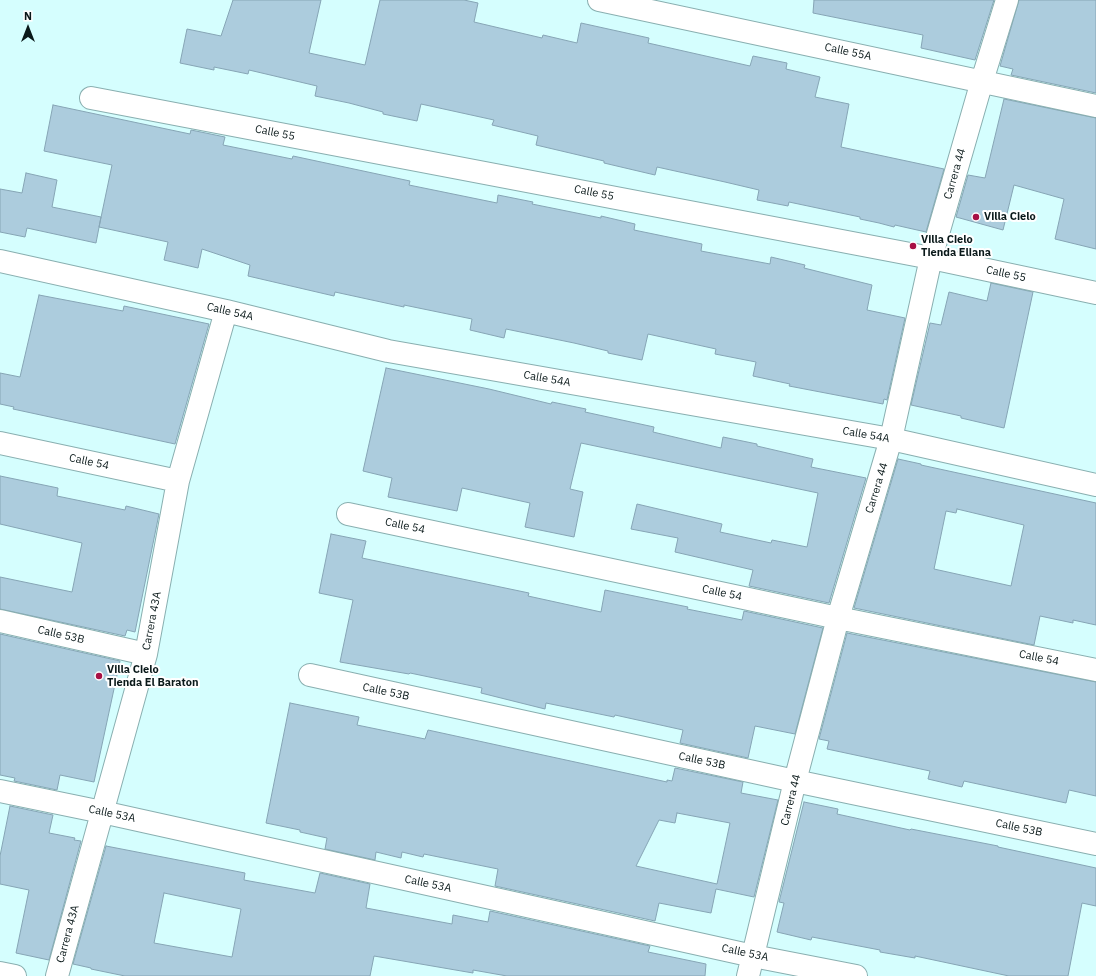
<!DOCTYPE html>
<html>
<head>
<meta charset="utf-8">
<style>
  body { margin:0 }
  #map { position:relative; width:1096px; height:976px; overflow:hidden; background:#d5fefe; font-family:"IBM Plex Sans",sans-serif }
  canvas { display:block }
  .north { position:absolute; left:8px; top:8px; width:40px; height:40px; -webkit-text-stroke:3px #fff; paint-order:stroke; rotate:0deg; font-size:11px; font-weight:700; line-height:16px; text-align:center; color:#0a191a }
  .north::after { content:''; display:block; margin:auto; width:14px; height:18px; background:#0a191a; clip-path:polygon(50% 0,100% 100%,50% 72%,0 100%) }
</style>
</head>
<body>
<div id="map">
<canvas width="1096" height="976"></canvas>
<div class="north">N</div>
</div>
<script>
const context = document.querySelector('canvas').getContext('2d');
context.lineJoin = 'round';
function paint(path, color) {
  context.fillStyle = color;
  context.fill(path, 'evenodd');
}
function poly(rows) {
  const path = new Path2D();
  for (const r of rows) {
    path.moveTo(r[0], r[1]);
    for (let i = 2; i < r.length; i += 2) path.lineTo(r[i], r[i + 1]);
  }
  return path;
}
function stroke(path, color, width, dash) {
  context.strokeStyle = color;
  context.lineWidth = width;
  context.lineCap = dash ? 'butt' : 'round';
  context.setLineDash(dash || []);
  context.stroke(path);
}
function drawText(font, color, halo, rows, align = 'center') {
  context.font = font + ' "IBM Plex Sans",sans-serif';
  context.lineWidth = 4;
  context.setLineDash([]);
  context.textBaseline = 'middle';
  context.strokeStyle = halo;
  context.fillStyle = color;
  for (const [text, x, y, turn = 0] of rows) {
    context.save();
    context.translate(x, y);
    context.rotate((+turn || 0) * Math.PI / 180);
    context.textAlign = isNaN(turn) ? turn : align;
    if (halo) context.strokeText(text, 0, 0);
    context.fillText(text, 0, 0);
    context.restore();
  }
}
const building = poly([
  [233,0,321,0,309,53,365,65,380,0,464,0,478,3,474,22,542,38,543,35,577,43,581,23,649,38,648,43,750,66,753,56,787,63,786,69,820,77,815,97,849,104,841,147,944,169,926,232,895,225,894,227,879,223,860,219,860,217,789,202,788,206,757,200,759,190,725,182,657,167,655,175,604,163,604,161,536,145,538,136,492,125,494,120,421,104,417,121,383,114,383,112,349,103,315,96,317,86,249,70,248,74,214,67,214,70,180,63,187,29,221,36,233,0],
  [814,0,994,0,975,60,921,48,923,35,813,13,814,0],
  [1019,0,1096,0,1096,93,1011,75,1013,69,1000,66,1019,0],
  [1004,99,1096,118,1096,249,1055,239,1064,199,1014,185,1003,230,956,217,968,175,985,178,1004,99],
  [53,105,190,134,191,130,225,137,223,145,292,159,293,156,410,181,409,185,497,203,498,195,533,202,532,204,601,218,601,216,635,224,634,230,702,244,701,251,770,264,771,257,805,265,804,268,872,285,867,310,905,318,887,400,884,399,883,404,789,386,790,384,753,376,756,362,715,354,716,349,648,334,642,360,608,353,608,351,574,343,506,329,504,338,470,330,472,319,404,305,404,307,335,292,334,296,248,276,250,265,202,249,198,268,164,260,168,242,99,227,112,165,44,151,53,105],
  [26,173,57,180,52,207,101,217,96,243,27,228,25,237,0,232,0,189,22,193,26,173],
  [991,283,1033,292,1004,428,961,418,961,416,911,405,930,323,941,325,949,292,987,301,991,283],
  [39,295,123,311,124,306,209,324,175,444,13,409,14,407,0,404,0,373,20,377,39,295],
  [386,368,489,389,551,404,552,402,586,409,585,412,654,427,653,432,721,448,723,437,757,444,757,446,813,459,811,467,866,478,829,603,749,586,753,570,675,552,678,538,631,529,637,504,722,524,720,532,771,543,772,540,807,547,818,493,581,443,570,489,583,492,574,537,525,527,530,503,462,488,457,511,388,497,392,478,363,471,386,368],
  [898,459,921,464,921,465,1096,503,1096,625,1073,620,1073,623,1040,616,1034,645,854,608,898,459],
  [957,509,1024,525,1011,586,934,569,946,511,956,513,957,509],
  [0,476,58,488,57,496,125,510,126,506,159,514,135,632,127,630,125,636,0,609,0,577,72,592,82,543,0,524,0,476],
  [331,534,366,541,362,558,529,593,528,596,601,612,605,590,688,607,687,609,742,620,744,611,823,628,795,734,755,726,748,758,680,743,683,730,615,715,614,717,546,703,545,709,481,693,482,688,410,673,409,674,340,662,353,600,319,593,331,534],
  [847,633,1096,682,1096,796,1069,790,1066,803,964,781,962,787,928,779,930,771,827,749,829,741,819,739,847,633],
  [0,634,120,661,94,782,60,775,57,790,14,781,15,778,0,775,0,634],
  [290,703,359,717,357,725,425,739,428,730,667,782,667,780,672,781,675,768,743,782,741,793,778,800,754,897,716,889,711,913,659,903,655,921,495,886,498,869,424,854,423,857,402,852,401,858,376,852,375,860,325,849,327,838,300,832,300,830,266,823,290,703],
  [677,813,730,823,717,884,636,866,659,820,675,823,677,813],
  [804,802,838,809,837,814,910,830,911,829,998,846,998,847,1096,868,1096,906,1082,903,1068,976,1009,976,915,956,915,958,880,952,880,950,812,937,811,940,777,932,784,903,779,902,804,802],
  [10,806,53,815,49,833,75,838,74,840,81,841,49,960,16,953,29,890,0,884,0,856,10,806],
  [106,846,245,873,244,880,315,893,320,873,370,884,366,908,452,924,453,915,488,922,490,911,650,946,648,952,706,964,705,976,507,976,473,970,473,973,374,956,370,976,125,976,91,969,91,968,73,964,106,846],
  [164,893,241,909,232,957,154,943,164,893]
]);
const street = poly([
  [599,0,1096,106],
  [91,98,931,258,1096,293],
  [0,261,226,311,388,351,891,439,1096,485],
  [0,443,178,481],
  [348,514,838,618,1096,670],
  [0,621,146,654],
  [310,675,795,781,1096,844],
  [0,791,102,812,753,956,856,976],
  [0,973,15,976],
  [57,976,146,654,178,481,226,311],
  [748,976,795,781,838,618,891,439,931,258,982,81,1007,0]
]);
const markers = [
  [976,217,4,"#a71045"],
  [913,246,4,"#a71045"],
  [99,676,4,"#a71045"]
];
const streetNames = [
  ["Calle 55A",848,52,12],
  ["Calle 55",275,133,11],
  ["Carrera 44",955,174,-74],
  ["Calle 55",594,193,11],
  ["Calle 55",1006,274,12],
  ["Calle 54A",230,312,13],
  ["Calle 54A",547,379,10],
  ["Calle 54A",866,435,10],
  ["Calle 54",89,462,12],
  ["Carrera 44",877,488,-73],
  ["Calle 54",405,526,12],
  ["Calle 54",722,593,12],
  ["Carrera 43A",152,621,-79],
  ["Calle 53B",61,635,13],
  ["Calle 54",1039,658,11],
  ["Calle 53B",386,692,12],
  ["Calle 53B",702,761,12],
  ["Carrera 44",791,800,-76],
  ["Calle 53A",112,814,12],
  ["Calle 53B",1019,828,12],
  ["Calle 53A",428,884,12],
  ["Carrera 43A",68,934,-75],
  ["Calle 53A",745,953,12]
];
const poiNames = [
  ["Villa Cielo",984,217],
  ["Villa Cielo",921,240],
  ["Tienda Eliana",921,253],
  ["Villa Cielo",107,670],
  ["Tienda El Baraton",107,683]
];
paint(building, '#acccdd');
stroke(building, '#86a5b5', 1);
stroke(street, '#89afb0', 24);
stroke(street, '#fff', 22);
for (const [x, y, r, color] of markers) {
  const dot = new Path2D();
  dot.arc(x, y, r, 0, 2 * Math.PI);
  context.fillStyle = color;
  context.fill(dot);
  stroke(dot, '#fff', 1.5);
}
drawText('11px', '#0a191a', '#fff', streetNames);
drawText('bold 11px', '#0a191a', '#fff', poiNames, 'left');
</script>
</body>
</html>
